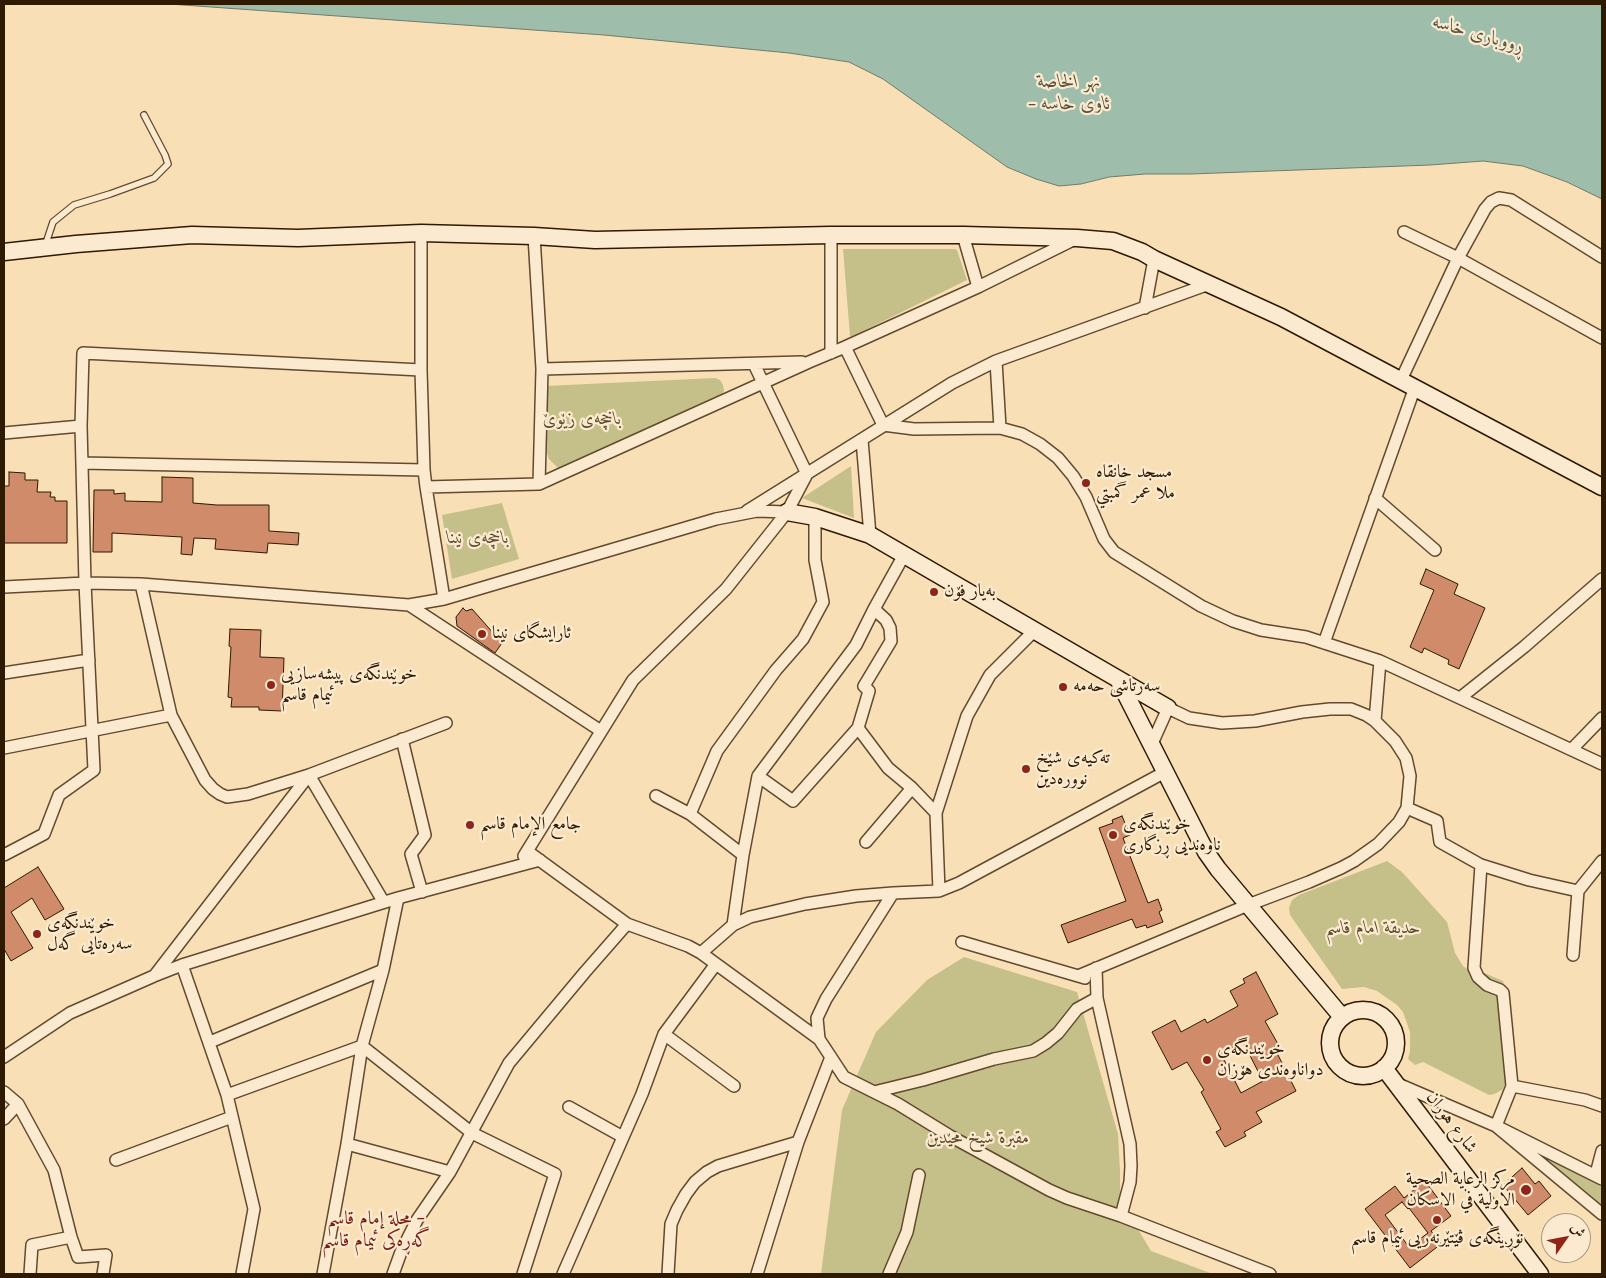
<!DOCTYPE html>
<html>
<head>
<meta charset="utf-8">
<style>
  body { margin:0 }
  #map { position:relative; width:1606px; height:1278px; overflow:hidden; background:#f9dfb6; font-family:Cardo,Amiri,serif }
  canvas { display:block }
  .frame { position:absolute; inset:0; border:5px solid #2e1901; pointer-events:none }
  .north { position:absolute; left:1541px; top:1213px; width:50px; height:50px; box-sizing:border-box; background:#fbead0; border:1px solid #a9967d; border-radius:50%; rotate:57deg; font-size:14px; font-weight:700; line-height:20px; text-align:center; color:#2e1901 }
  .north::after { content:''; display:block; margin:auto; width:18px; height:22px; background:#8f2418; clip-path:polygon(50% 0,100% 100%,50% 72%,0 100%) }
</style>
</head>
<body>
<div id="map">
<canvas width="1606" height="1278"></canvas>
<div class="frame"></div>
<div class="north">ش</div>
</div>
<script>
const context = document.querySelector('canvas').getContext('2d');
context.lineJoin = 'round';
function paint(path, color) {
  context.fillStyle = color;
  context.fill(path, 'evenodd');
}
function poly(rows) {
  const path = new Path2D();
  for (const r of rows) {
    if (r.length === 3) {
      path.moveTo(r[0] + r[2], r[1]);
      path.arc(r[0], r[1], r[2], 0, 2 * Math.PI);
      continue;
    }
    path.moveTo(r[0], r[1]);
    for (let i = 2; i < r.length; i += 2) path.lineTo(r[i], r[i + 1]);
  }
  return path;
}
function stroke(path, color, width, dash) {
  context.strokeStyle = color;
  context.lineWidth = width;
  context.lineCap = dash ? 'butt' : 'round';
  context.setLineDash(dash || []);
  context.stroke(path);
}
function drawText(font, color, halo, rows, align = 'center') {
  context.font = font + ' Cardo,Amiri,serif';
  context.lineWidth = 4.5;
  context.setLineDash([]);
  context.textBaseline = 'middle';
  context.strokeStyle = halo;
  context.fillStyle = color;
  for (const [text, x, y, turn = 0] of rows) {
    context.save();
    context.translate(x, y);
    context.rotate((+turn || 0) * Math.PI / 180);
    context.textAlign = isNaN(turn) ? turn : align;
    if (halo) context.strokeText(text, 0, 0);
    context.fillText(text, 0, 0);
    context.restore();
  }
}
const green = poly([
  [843,249,955,249,957,250,967,280,851,337,850,336],
  [715,378,720,380,723,385,724,391,722,396,564,467,558,468,549,459,547,453,545,386],
  [851,466,854,518,802,498],
  [502,503,519,559,452,579,442,515],
  [1387,861,1402,872,1447,922,1455,953,1463,966,1467,969,1482,972,1503,981,1508,998,1511,1065,1504,1087,1502,1090,1494,1094,1489,1095,1423,1062,1415,1065,1408,1059,1410,1052,1410,1032,1403,1012,1397,1005,1377,991,1364,987,1342,989,1290,915,1289,908,1292,900,1299,895],
  [964,957,1077,992,1118,1134,1120,1171,1120,1199,1151,1251,1213,1274,821,1274,842,1110,876,1032,927,980],
  [1535,1151,1602,1187,1602,1206,1534,1154]
]);
const water = poly([
  [169,4,1602,4,1602,199,1567,182,1523,166,1483,161,1430,165,1191,174,1145,174,1109,177,1081,184,1059,186,1036,179,1007,167,883,79,849,62,789,53,604,35,169,4]
]);
const building = poly([
  [9,472,25,473,25,480,38,480,37,492,51,492,50,497,55,497,55,501,67,501,67,543,4,543,4,486,9,486,9,472],
  [162,477,193,478,193,503,217,505,269,505,269,531,299,533,298,545,268,543,267,553,215,549,216,539,194,538,192,555,181,554,182,537,112,533,112,552,93,552,94,490,114,490,114,494,125,493,125,501,162,502,162,477],
  [1426,569,1458,584,1454,594,1485,608,1459,669,1448,664,1449,660,1424,648,1422,653,1410,647,1434,590,1420,584,1426,569],
  [463,608,466,611,472,609,502,643,495,653,457,626,456,617,463,608],
  [230,629,261,630,260,657,284,658,282,711,259,710,259,707,231,707,232,698,228,697,231,647,229,646,230,629],
  [1122,816,1130,835,1123,838,1148,903,1158,899,1162,910,1159,912,1163,922,1147,928,1146,925,1136,928,1132,919,1068,943,1061,925,1126,901,1099,828,1113,823,1112,820,1122,816],
  [38,867,64,909,45,920,32,898,11,912,33,948,11,961,4,949,4,888,38,867],
  [1256,972,1278,1014,1265,1021,1278,1044,1274,1047,1296,1091,1256,1112,1262,1122,1244,1132,1246,1136,1225,1147,1216,1132,1221,1129,1201,1092,1204,1090,1187,1062,1172,1070,1152,1032,1175,1020,1181,1032,1205,1019,1207,1023,1238,1006,1230,991,1245,983,1243,979,1256,972],
  [1243,1042,1263,1081,1241,1093,1221,1054,1243,1042],
  [1522,1168,1535,1184,1539,1181,1551,1196,1528,1215,1503,1185,1522,1168],
  [1425,1181,1451,1216,1431,1231,1441,1244,1410,1268,1365,1209,1395,1186,1404,1198,1425,1181],
  [1402,1202,1408,1209,1409,1208,1428,1233,1409,1247,1385,1215,1402,1202]
]);
const lane = poly([
  [45,246,53,222,74,205,110,194,154,178,168,164,165,155,144,115]
]);
const street = poly([
  [1404,232,1458,258,1602,338],
  [963,235,978,287],
  [534,236,542,369,539,484],
  [1145,308,1154,259],
  [845,347,883,425,914,429,1000,428,1022,434,1040,444,1058,458,1073,476,1086,497,1104,539,1114,552,1201,606,1233,621,1261,630,1306,637,1380,661,1602,764],
  [831,353,831,235],
  [996,361,1000,428],
  [542,369,802,362],
  [421,370,424,470],
  [1401,380,1458,258,1485,209,1491,202,1499,198,1511,200,1602,257],
  [4,433,81,426],
  [862,440,870,535],
  [82,463,424,470,426,487,539,484,809,362,845,347,978,287,1073,240],
  [426,487,444,599],
  [1375,498,1435,550],
  [747,511,952,383,996,361,1209,284],
  [141,584,171,715,205,780,213,789,220,794,227,797,248,794,309,775,446,723],
  [4,587,85,583,141,584,409,605,444,599,716,519,757,511,787,512,807,474,754,364],
  [409,605,601,731],
  [874,609,886,620,890,628,891,641,864,686,869,691,858,728,793,801,758,776,856,645,874,609,904,555],
  [1324,643,1415,387],
  [4,673,89,660],
  [1460,698,1524,647,1602,579],
  [1375,721,1380,661],
  [858,728,888,768,912,788,936,813],
  [402,739,425,835,411,854,422,892],
  [4,748,171,715],
  [1572,749,1602,718],
  [656,796,690,814],
  [1407,808,1437,821,1440,842,1481,865,1529,880,1578,891,1602,861],
  [866,842,912,788],
  [527,851,627,924,688,946,701,953,819,1039,817,1018,826,999,893,893,939,891,959,883,1165,772],
  [4,855,44,834,59,795,94,770,85,583,81,426,83,353,421,370,421,233],
  [743,855,690,814,717,751,776,670,803,639,823,602,815,560,815,517],
  [524,856,633,680,726,589,787,512],
  [1481,865,1474,968,1478,977,1487,985,1500,990,1503,993,1512,1086,1496,1126,1602,1214],
  [939,891,936,813,967,716,990,675,1034,631],
  [733,925,743,855,758,776],
  [962,942,1085,978],
  [701,953,733,925,750,917,805,904,856,896,893,893],
  [1573,955,1578,891],
  [182,965,227,1095,254,1209,242,1274],
  [1096,968,1097,998,1130,1144,1131,1166,1130,1182,1121,1216],
  [155,975,309,775,383,901],
  [1078,976,1248,905,1309,882,1341,868,1354,861,1378,844,1399,822,1407,808,1410,776,1406,758,1395,741,1375,721,1366,715,1351,709,1330,709,1302,712,1255,721,1222,723,1189,718,1168,708,1151,746],
  [664,1034,734,1086],
  [819,1039,844,1077,898,1104,950,1136,1049,1190,1067,1198,1121,1216,1270,1274],
  [210,1042,383,970],
  [4,1057,70,1013,154,976,182,965,398,898],
  [1398,1084,1496,1126,1602,1179],
  [1512,1086,1585,1100,1602,1106],
  [4,1092,18,1104,54,1170,71,1237,78,1257,106,1255,103,1274],
  [874,1092,923,1080,994,1059,1033,1051,1046,1043,1058,1033,1077,1009,1097,998],
  [227,1095,362,1046,472,1133,555,1174,523,1274],
  [569,1107,623,1137],
  [4,1119,18,1104],
  [347,1144,450,1172],
  [116,1160,232,1117],
  [1596,1174,1602,1151],
  [30,1274,32,1245,71,1237],
  [323,1274,347,1144,362,1046,383,970,398,898,540,860],
  [393,1274,401,1252,417,1220,450,1172,509,1063,585,972,627,924],
  [563,1274,642,1094,664,1034,716,964],
  [668,1274,671,1224,677,1210,686,1194,695,1182,707,1172,718,1166,798,1142,831,1057],
  [757,1274,798,1142],
  [889,1274,907,1232,919,1175]
]);
const secondary = poly([
  [4,252,76,244,192,235,298,238,421,233,534,236,595,240,831,235,963,235,1077,238,1113,241,1142,252,1154,259,1281,317,1602,487],
  [787,512,815,517,870,535,1168,708],
  [1118,679,1206,852,1218,869,1342,1017],
  [1363,1043,33],
  [1384,1068,1540,1274]
]);
const markers = [
  [1086,483,5,"#8f2418"],
  [934,592,5,"#8f2418"],
  [482,634,5,"#8f2418"],
  [271,685,5,"#8f2418"],
  [1063,687,5,"#8f2418"],
  [1026,769,5,"#8f2418"],
  [470,825,5,"#8f2418"],
  [1113,835,5,"#8f2418"],
  [37,934,5,"#8f2418"],
  [1207,1060,5,"#8f2418"],
  [1526,1190,6,"#8f2418"],
  [1437,1220,5,"#8f2418"]
];
const parkNames = [
  ["باخچەی زێوێ",582,420],
  ["باخچەی نینا",478,539],
  ["حديقة امام قاسم",1373,929],
  ["مقبرة شيخ محێدین",978,1139]
];
const poiNames = [
  ["مسجد خانقاه",1096,473],
  ["ملا عمر گمبتي",1096,494],
  ["بەیار فۆن",944,592],
  ["ئارایشگای نینا",492,634],
  ["خوێندنگەی پیشەسازیی",281,675],
  ["ئیمام قاسم",281,696],
  ["سەرتاشی حەمە",1073,687],
  ["تەکیەی شێخ",1036,759],
  ["نوورەدین",1036,780],
  ["جامع الإمام قاسم",480,825],
  ["خوێندنگەی",1123,825],
  ["ناوەندیی ڕزگاری",1123,846],
  ["خوێندنگەی",47,924],
  ["سەرەتایی گەل",47,945],
  ["خوێندنگەی",1217,1050],
  ["دواناوەندی هۆزان",1217,1071],
  ["مركز الرعاية الصحية",1515,1180,"right"],
  ["الاولية في الاسكان",1515,1201,"right"],
  ["نۆڕینگەی ڤێتێرنەریی ئیمام قاسم",1437,1239,"center"]
];
const streetNames = [
  ["شارع هوران",1451,1123,53]
];
const waterNames = [
  ["ڕووباری خاسە",1478,35,16],
  ["نهر الخاصة",1069,83],
  ["- ئاوی خاسە",1069,105]
];
const neighbourhoodNames = [
  ["محلة إمام قاسم -",376,1220],
  ["گەڕەکی ئیمام قاسم",376,1242]
];
paint(green, '#c5c089');
paint(water, '#9ebdab');
stroke(water, '#717b67', 1);
paint(building, '#d08b6b');
stroke(building, '#2e1901', 1);
stroke(lane, '#614a2e', 8);
stroke(street, '#614a2e', 14);
stroke(secondary, '#2e1901', 19);
stroke(lane, '#fbead0', 5.5);
stroke(street, '#fbead0', 11);
stroke(secondary, '#fbead0', 16);
for (const [x, y, r, color] of markers) {
  const dot = new Path2D();
  dot.arc(x, y, r, 0, 2 * Math.PI);
  context.fillStyle = color;
  context.fill(dot);
  stroke(dot, '#fbead0', 2);
}
drawText('italic 18px', '#5b4b2a', '#fbead0', parkNames);
drawText('18px', '#2e1901', '#fbead0', poiNames, 'left');
drawText('18px', '#2e1901', '#fbead0', streetNames);
drawText('italic 19px', '#55523c', '#fbead0', waterNames);
drawText('19px', '#7a1f14', '#fbead0', neighbourhoodNames);
</script>
</body>
</html>
